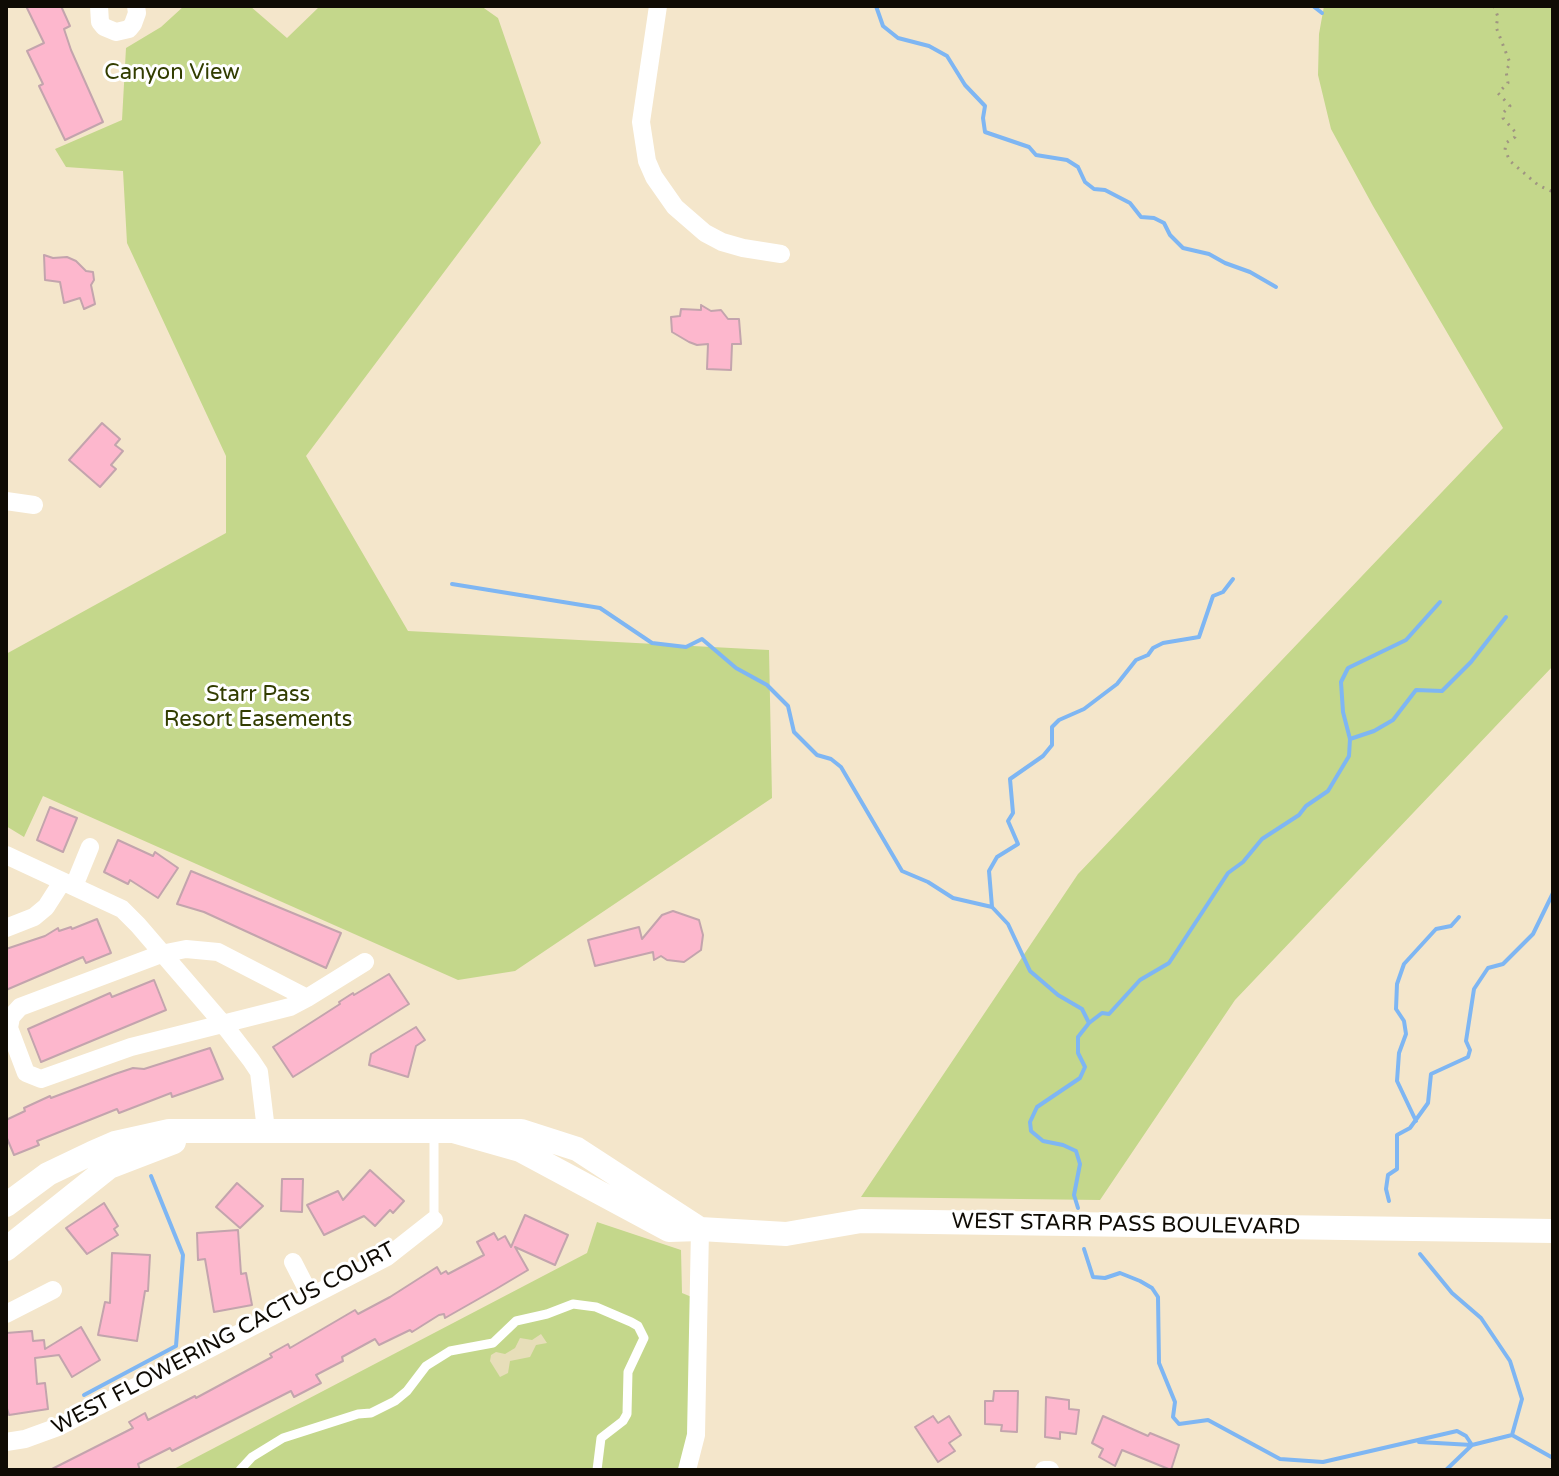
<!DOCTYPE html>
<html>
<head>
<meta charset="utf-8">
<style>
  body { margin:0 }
  #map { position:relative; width:1559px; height:1476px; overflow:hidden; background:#f4e6cb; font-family:"Varela Round",sans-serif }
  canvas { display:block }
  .frame { position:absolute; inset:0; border:8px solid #0f0b04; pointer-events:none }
</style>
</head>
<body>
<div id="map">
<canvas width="1559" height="1476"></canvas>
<div class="frame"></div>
</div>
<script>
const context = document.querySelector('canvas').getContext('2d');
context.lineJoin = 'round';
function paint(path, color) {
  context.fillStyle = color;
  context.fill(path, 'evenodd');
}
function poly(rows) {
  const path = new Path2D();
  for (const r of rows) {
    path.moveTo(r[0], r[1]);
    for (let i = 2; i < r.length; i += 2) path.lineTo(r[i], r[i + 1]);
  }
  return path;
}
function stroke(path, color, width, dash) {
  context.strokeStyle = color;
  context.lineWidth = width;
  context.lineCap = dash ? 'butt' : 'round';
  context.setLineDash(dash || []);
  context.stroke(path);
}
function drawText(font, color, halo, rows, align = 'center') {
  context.font = font + ' "Varela Round",sans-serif';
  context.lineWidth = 6;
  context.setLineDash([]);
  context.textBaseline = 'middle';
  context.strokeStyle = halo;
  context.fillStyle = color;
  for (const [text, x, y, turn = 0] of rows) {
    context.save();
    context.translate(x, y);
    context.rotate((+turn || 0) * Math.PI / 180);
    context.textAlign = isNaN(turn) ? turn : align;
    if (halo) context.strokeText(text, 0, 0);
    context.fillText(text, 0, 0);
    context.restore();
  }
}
const green = poly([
  [184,6,250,6,287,38,320,6,481,6,498,18,541,143,306,456,408,631,769,650,772,798,515,971,458,980,43,796,24,837,6,826,6,654,226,533,226,456,127,243,123,171,66,167,55,149,122,120,126,48,161,27],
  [1324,6,1553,6,1553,666,1235,1000,1100,1200,861,1197,1078,874,1503,428,1373,206,1331,129,1318,75,1319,34],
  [597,1222,681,1250,682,1293,699,1300,687,1470,172,1470,587,1253]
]);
const sand = poly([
  [541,1334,547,1343,536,1345,530,1357,510,1361,508,1373,500,1377,490,1361,491,1355,496,1352,505,1354,515,1348,520,1338,532,1340]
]);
const stream = poly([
  [876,6,883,26,898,38,929,46,947,56,965,85,985,106,983,118,985,132,1029,147,1036,155,1067,160,1078,167,1085,182,1094,189,1105,190,1130,203,1141,217,1154,218,1164,223,1170,235,1183,248,1209,254,1225,263,1250,272,1276,287],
  [1313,6,1322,13],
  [452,584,600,608,652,643,686,647,702,639,736,668,767,685,788,706,794,732,817,755,831,759,841,767,902,871,928,882,953,898,992,907,1008,924,1030,971,1058,995,1082,1009,1089,1023,1078,1037,1078,1053,1085,1067,1080,1078,1037,1107,1030,1122,1031,1131,1043,1141,1063,1145,1076,1151,1080,1164,1074,1195,1078,1208],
  [1350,739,1343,712,1341,682,1348,668,1406,640,1440,602],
  [992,907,989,871,997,857,1018,844,1008,821,1013,813,1010,779,1043,756,1052,745,1052,727,1059,720,1084,709,1117,684,1136,660,1148,655,1153,648,1163,643,1199,637,1213,596,1223,592,1233,579],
  [1089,1023,1102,1013,1109,1014,1140,980,1169,963,1228,873,1243,862,1262,839,1299,815,1306,806,1328,791,1349,756,1350,739,1374,731,1393,720,1416,690,1442,691,1471,662,1506,617],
  [1416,1121,1397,1081,1399,1053,1406,1034,1404,1021,1396,1009,1397,984,1404,964,1436,929,1451,926,1459,917],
  [1389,1201,1386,1189,1388,1175,1397,1169,1397,1135,1410,1128,1428,1103,1431,1074,1468,1057,1470,1050,1466,1041,1474,989,1488,968,1503,964,1533,934,1553,893],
  [1084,1249,1093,1277,1105,1278,1120,1273,1140,1281,1152,1288,1158,1297,1159,1363,1175,1402,1173,1417,1179,1424,1208,1420,1280,1459,1323,1462,1457,1431,1466,1436,1472,1445],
  [1420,1254,1452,1293,1481,1318,1510,1361,1522,1399,1512,1435],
  [84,1395,176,1346,183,1255,151,1176],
  [1419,1442,1472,1445],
  [1446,1470,1472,1445,1512,1435,1553,1458]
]);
const building = poly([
  [26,6,61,6,70,26,64,29,71,50,103,122,65,140,39,86,43,84,27,51,44,43,26,6],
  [44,255,53,258,67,257,76,261,86,271,93,272,94,280,91,285,95,304,84,309,80,298,64,303,60,282,45,280,44,255],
  [701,305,711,311,721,310,728,319,739,319,741,344,732,344,731,370,707,369,708,344,697,345,689,342,672,332,671,317,680,316,681,309,701,310,701,305],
  [102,423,120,439,115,445,123,451,111,465,116,469,100,487,69,460,102,423],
  [50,807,77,818,63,852,37,840,50,807],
  [118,840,153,856,155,852,178,868,158,898,130,880,128,884,104,872,118,840],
  [191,871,341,933,326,968,204,912,177,904,191,871],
  [673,911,699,920,703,935,701,950,684,962,667,960,661,956,654,960,653,952,595,966,588,940,639,927,642,939,662,915,673,911],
  [97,919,111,953,86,963,83,957,6,990,6,949,45,936,58,928,59,931,71,927,72,929,97,919],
  [389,974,409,1004,293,1077,273,1047,340,1004,339,1002,353,993,354,995,389,974],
  [154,980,166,1010,41,1062,28,1029,110,993,112,997,154,980],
  [416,1027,425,1040,416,1046,408,1077,369,1065,371,1054,416,1027],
  [210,1048,223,1079,172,1097,171,1093,119,1113,117,1109,37,1141,39,1145,14,1155,6,1136,6,1120,25,1111,24,1108,50,1096,51,1098,115,1074,133,1068,144,1069,210,1048],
  [370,1170,404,1201,393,1213,390,1210,375,1226,364,1216,324,1235,307,1205,338,1191,343,1200,370,1170],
  [282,1179,303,1179,302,1212,281,1211,282,1179],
  [237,1183,263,1206,240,1228,216,1207,237,1183],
  [104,1203,118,1226,114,1229,118,1235,87,1254,66,1228,104,1203],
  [525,1215,568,1235,555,1265,515,1247,528,1270,496,1289,445,1318,444,1314,439,1315,412,1332,410,1330,379,1345,375,1339,342,1357,343,1361,316,1375,321,1383,294,1397,291,1391,172,1451,170,1448,138,1464,140,1470,50,1470,133,1428,129,1422,145,1413,148,1420,195,1396,196,1398,272,1357,270,1354,288,1344,290,1348,355,1310,358,1314,390,1297,437,1267,441,1274,446,1271,448,1274,484,1255,477,1242,494,1233,498,1240,505,1236,511,1247,525,1215],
  [238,1230,241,1274,246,1273,252,1305,214,1312,205,1259,198,1260,197,1233,238,1230],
  [112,1253,150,1255,148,1291,145,1291,137,1341,98,1335,105,1302,110,1303,112,1253],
  [81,1327,100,1360,72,1377,59,1355,35,1358,37,1384,45,1383,48,1409,9,1415,6,1405,6,1333,32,1331,33,1341,44,1340,45,1349,81,1327],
  [994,1391,1018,1391,1017,1432,1001,1431,1002,1425,985,1424,985,1401,993,1401,994,1391],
  [1046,1397,1069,1400,1069,1409,1079,1410,1076,1434,1060,1432,1060,1439,1045,1437,1046,1397],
  [933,1416,938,1423,949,1416,961,1435,949,1443,955,1451,938,1462,915,1427,933,1416],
  [1103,1416,1148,1436,1150,1433,1179,1445,1171,1470,1122,1450,1115,1466,1099,1457,1103,1449,1092,1443,1103,1416]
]);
const path = poly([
  [1494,6,1498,17,1496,27,1510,63,1506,71,1508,83,1498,93,1510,106,1503,113,1503,118,1516,133,1515,137,1506,143,1505,150,1510,161,1538,185,1553,192]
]);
const lane = poly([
  [434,1220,434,1131],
  [240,1470,252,1457,283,1438,358,1414,371,1413,395,1401,407,1391,426,1366,450,1351,493,1343,516,1321,547,1314,573,1304,596,1307,631,1322,638,1326,644,1338,628,1372,627,1414,623,1421,601,1438,597,1470]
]);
const street = poly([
  [99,6,100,22,104,27,116,32,129,29,133,24,137,13,136,6],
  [658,6,641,122,647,161,654,177,675,207,705,233,722,242,743,248,781,254],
  [6,501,34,505],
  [6,855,122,909,138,925,224,1025,251,1060,259,1072,266,1130],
  [74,886,90,847],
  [6,928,34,917,46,907,62,882],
  [307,998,218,952,186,949,161,954,20,1007,11,1017,9,1028,26,1073,41,1079,131,1047,290,1007,307,998,365,962],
  [293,1262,310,1295],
  [6,1314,53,1290],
  [6,1442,25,1439,58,1427,387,1257,434,1220],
  [687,1470,696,1435,700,1229],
  [1044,1470,1050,1470]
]);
const secondary = poly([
  [453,1131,520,1150,669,1230,700,1229,786,1234,861,1221,1553,1231],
  [6,1205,48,1174,92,1153,115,1143,169,1131,521,1131,577,1149,700,1229],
  [6,1249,109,1167,174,1142]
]);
const parkNames = [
  ["Canyon View",172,73],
  ["Starr Pass",258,695],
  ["Resort Easements",258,720]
];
const streetNames = [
  ["WEST STARR PASS BOULEVARD",1126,1225,1],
  ["WEST FLOWERING CACTUS COURT",224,1339,-28]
];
paint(green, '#c4d78b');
paint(sand, '#e7deb9');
stroke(stream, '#7eb6f3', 4);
paint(building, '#fdb7cd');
stroke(building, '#c3a4ad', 2);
stroke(path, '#9f9581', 3, [2, 6]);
stroke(lane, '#fff', 9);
stroke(street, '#fff', 18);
stroke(secondary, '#fff', 24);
drawText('22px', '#323d00', '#fff', parkNames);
drawText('22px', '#0f0b04', '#fff', streetNames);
</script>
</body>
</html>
